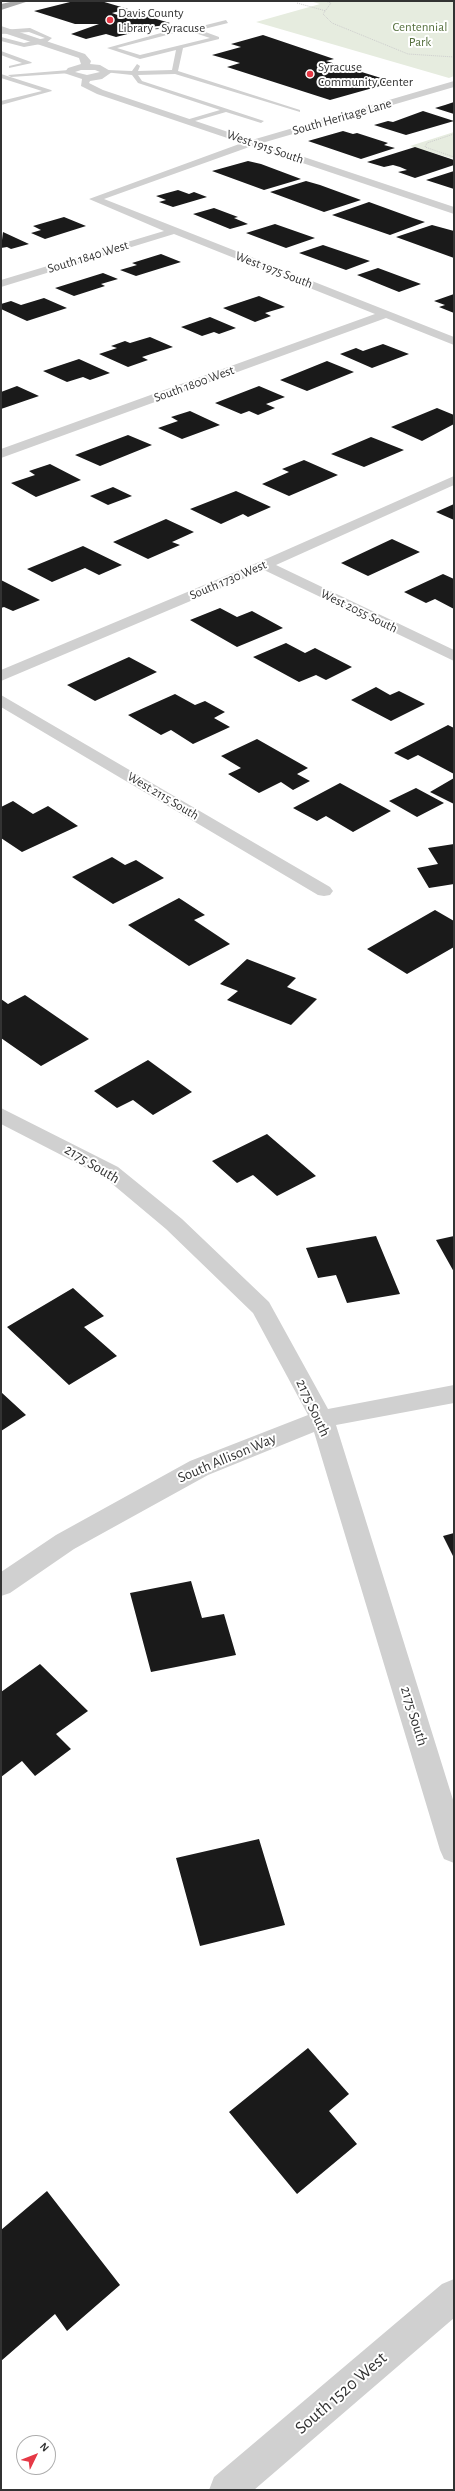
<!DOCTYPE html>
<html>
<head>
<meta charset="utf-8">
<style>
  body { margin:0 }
  #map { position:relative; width:455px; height:2491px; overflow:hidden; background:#fff; font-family:"Alegreya Sans",sans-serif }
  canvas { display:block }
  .frame { position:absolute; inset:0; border:2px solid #333; pointer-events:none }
  .north { position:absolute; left:16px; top:2435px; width:40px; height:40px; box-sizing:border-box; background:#fff; border:1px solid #adadad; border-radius:50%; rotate:47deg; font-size:11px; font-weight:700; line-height:16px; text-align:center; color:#333 }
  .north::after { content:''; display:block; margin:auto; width:14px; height:18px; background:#e63946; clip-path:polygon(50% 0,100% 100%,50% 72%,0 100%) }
</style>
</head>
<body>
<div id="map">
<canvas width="455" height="2491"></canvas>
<div class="frame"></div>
<div class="north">N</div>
</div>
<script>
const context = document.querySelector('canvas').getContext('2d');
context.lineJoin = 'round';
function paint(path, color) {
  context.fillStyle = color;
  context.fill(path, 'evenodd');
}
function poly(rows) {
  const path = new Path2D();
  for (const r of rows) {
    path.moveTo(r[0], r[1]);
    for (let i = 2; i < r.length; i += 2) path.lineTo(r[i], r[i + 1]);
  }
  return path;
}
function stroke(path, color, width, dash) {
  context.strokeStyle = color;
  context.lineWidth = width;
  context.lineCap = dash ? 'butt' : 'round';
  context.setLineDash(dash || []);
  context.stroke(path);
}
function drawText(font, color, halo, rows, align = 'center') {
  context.font = font + ' "Alegreya Sans",sans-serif';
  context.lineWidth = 4;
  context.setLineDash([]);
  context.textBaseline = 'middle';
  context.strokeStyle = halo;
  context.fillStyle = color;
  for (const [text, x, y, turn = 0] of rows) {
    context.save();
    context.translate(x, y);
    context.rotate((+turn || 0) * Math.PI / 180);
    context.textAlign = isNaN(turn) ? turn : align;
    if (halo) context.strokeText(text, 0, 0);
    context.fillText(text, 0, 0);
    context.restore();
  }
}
const green = poly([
  [310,1,454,1,454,76,449,78,256,22,320,4],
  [454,132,454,159,410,146]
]);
const building = poly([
  [74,1,101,1,128,9,112,13,123,17,139,14,170,23,116,37,106,34,86,39,71,34,99,24,75,24,34,11],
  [263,35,334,59,326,61,394,82,330,100,227,67,240,63,212,55,241,47,231,44],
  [454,102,454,114,435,108,445,105],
  [423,111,454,121,406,135,374,125,388,121,393,122],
  [343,131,353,134,357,133,388,143,384,145,395,148,361,159,308,141],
  [415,147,454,160,454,165,415,178,398,172,407,170,400,167,393,165,384,167,367,162],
  [248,161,261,164,301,179,264,190,212,171],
  [454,171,454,189,426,180],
  [306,181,320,185,361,200,324,212,270,192],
  [178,190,189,194,194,192,207,197,173,207,159,202,166,200,156,196],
  [369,202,413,218,425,222,390,235,332,215],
  [214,208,238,217,234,218,248,224,230,229,193,214],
  [64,217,86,226,45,239,31,233,41,230,33,226],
  [275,224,315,238,286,248,246,233],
  [432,225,454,231,454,258,396,237],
  [3,232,29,244,11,249,7,247,1,248],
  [323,245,370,261,346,270,299,253],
  [161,254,181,262,136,276,120,270,137,265,132,263],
  [378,268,421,284,399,292,357,275],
  [103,273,118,279,101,284,105,286,74,296,55,288],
  [454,294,454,313,439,307,445,305,434,301],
  [259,296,285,307,265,313,271,316,255,322,223,308],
  [44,298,67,308,27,321,1,309,1,304,11,301,21,305],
  [210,317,236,328,219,334,214,332,202,336,181,327],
  [150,337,173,347,142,357,148,360,128,367,99,354,117,348,111,346,125,341,130,343],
  [383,344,409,354,372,368,340,354,356,348,363,351],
  [79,359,110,373,90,380,83,377,67,382,43,371],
  [327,361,354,372,307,391,280,380],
  [17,386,39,396,1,409,1,392],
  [259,386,285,397,266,404,275,408,258,415,249,411,241,414,215,403],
  [437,408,454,415,454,424,422,441,391,427],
  [190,411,220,425,182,439,158,428,178,421,171,417],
  [128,435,152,445,100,466,75,455],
  [371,437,404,450,364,467,331,454],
  [304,460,338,475,289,496,262,484,289,472,282,469],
  [50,464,81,480,36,497,11,483,35,475,29,471],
  [113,487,132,496,108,505,90,496],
  [236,491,271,507,248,517,243,514,221,524,190,509],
  [454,504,454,520,436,512],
  [166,519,194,532,172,542,180,545,148,559,113,542],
  [392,539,420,552,368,576,341,563],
  [83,546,122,565,99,575,85,568,52,582,27,569],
  [443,574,454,579,454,609,435,599,426,603,404,592],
  [1,580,40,600,13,611,4,607,1,608],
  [220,608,237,617,252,611,283,628,237,647,190,620],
  [286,643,305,653,315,648,352,667,326,680,316,675,299,682,253,657],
  [129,657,157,672,95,701,67,685],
  [376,687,390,695,399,691,425,704,391,721,351,700],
  [175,694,195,705,205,701,225,712,214,718,230,727,193,744,171,730,161,735,128,715],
  [448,725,454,728,454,774,418,755,408,760,394,753],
  [257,739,308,768,297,774,310,781,293,790,281,782,259,793,228,774,241,768,221,756],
  [454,778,454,804,430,792],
  [340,783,391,811,353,832,326,816,317,821,293,808],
  [416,788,444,803,417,817,389,801],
  [13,801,33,814,48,806,78,826,22,852,1,838,1,807],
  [454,844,454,884,429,888,417,868,438,864,428,848],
  [112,857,125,865,136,860,164,878,113,904,72,877],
  [179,898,205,915,194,920,230,944,189,966,128,925],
  [435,910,454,921,454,947,407,974,367,949],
  [247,959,296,978,287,987,317,999,291,1025,227,1000,238,991,220,984],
  [25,995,89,1039,41,1066,1,1038,1,999,8,1004],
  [148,1060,192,1092,153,1115,133,1100,117,1108,94,1091],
  [267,1134,316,1176,277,1196,253,1175,237,1183,212,1161],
  [376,1236,400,1294,347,1303,336,1275,318,1278,306,1248],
  [454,1236,454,1272,436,1240],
  [73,1288,104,1316,84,1327,117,1356,69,1385,7,1327],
  [1,1392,26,1415,1,1431],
  [454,1533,454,1558,443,1536],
  [191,1581,202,1618,224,1614,236,1655,151,1672,130,1593],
  [40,1664,88,1711,56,1734,71,1749,35,1776,22,1761,1,1777,1,1692],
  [259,1839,285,1925,200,1946,176,1858],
  [308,2048,349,2094,329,2111,357,2144,297,2194,229,2112],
  [47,2191,120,2285,67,2331,55,2314,1,2361,1,2230]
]);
const path = poly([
  [325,1,331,3,323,14,332,23,408,54,454,57],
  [297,3,326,11],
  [454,134,427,143,425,147,454,157]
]);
const service = poly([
  [226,20,228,23,200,30,219,37,219,39,183,48,178,71,300,110,300,112,175,74,138,75,142,81,264,121,261,123,226,112,188,123,186,120,220,110,138,83,132,75,104,72,107,70,132,71,137,64,140,66,138,71,172,70,176,50,140,59,107,48,186,26,194,28,226,20],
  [186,30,210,38,140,55,117,48,186,30],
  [30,28,52,38,46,43,24,47,1,41,1,37,24,43,45,38,29,32,1,34,1,30,30,28],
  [1,51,31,62,32,63,9,68,9,66,22,63,1,55,1,51],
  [69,70,71,73,11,77,8,75,69,70],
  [1,74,51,90,52,91,1,105,1,101,42,91,1,78,1,74]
]);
const minor = poly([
  [1,26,85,54,91,61,90,64,100,65,112,72,102,79,90,81,89,83,103,90,252,140,454,81,454,87,262,143,454,207,454,214,252,146,104,199,454,337,454,345,386,318,1,458,1,449,375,314,174,234,1,287,1,280,164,231,89,199,242,143,97,94,81,86,82,79,64,73,68,68,81,64,79,58,1,32,1,26],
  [81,70,95,70,100,72,87,75,75,72,81,70],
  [454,476,454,485,276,565,454,650,454,661,264,570,1,681,1,670,259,562,454,476],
  [1,695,330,887,333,891,330,895,324,896,318,895,1,707,1,695],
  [1,1108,118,1167,182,1219,269,1302,328,1409,454,1385,454,1403,336,1425,454,1803,454,1863,444,1859,440,1850,314,1432,208,1475,74,1549,10,1593,1,1596,1,1572,56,1535,190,1461,308,1415,253,1313,166,1229,104,1177,1,1124,1,1108],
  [454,2279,454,2318,254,2490,209,2490,214,2477,442,2284,454,2279]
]);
const primary = poly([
  [15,1,29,1,1,10,1,4,15,1]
]);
const markers = [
  [110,20,4,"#e63946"],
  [310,74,4,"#e63946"]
];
const farPoinames = [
  ["Davis County",118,13],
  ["Library - Syracuse",118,28],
  ["Syracuse",318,67],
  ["Community Center",318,82]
];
const farParknames = [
  ["Centennial",420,27],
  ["Park",420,42]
];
const farStreetnames = [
  ["South Heritage Lane",342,117,-16],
  ["West 1915 South",265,147,19],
  ["South 1840 West",88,257,-17],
  ["West 1975 South",274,270,21],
  ["South 1800 West",194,384,-20],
  ["South 1730 West",228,580,-23],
  ["West 2055 South",359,611,26],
  ["West 2115 South",163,796,31]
];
const streetNames = [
  ["2175 South",92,1164,31],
  ["2175 South",313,1408,65],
  ["South Allison Way",227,1458,-23],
  ["2175 South",414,1716,73]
];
const nearStreetnames = [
  ["South 1520 West",341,2393,-41]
];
paint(green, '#e6ecdf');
paint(building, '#1a1a1a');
stroke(path, '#cdcdcd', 1, [1, 1]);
paint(service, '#d0d0d0');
paint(minor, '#d0d0d0');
paint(primary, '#ababab');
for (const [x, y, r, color] of markers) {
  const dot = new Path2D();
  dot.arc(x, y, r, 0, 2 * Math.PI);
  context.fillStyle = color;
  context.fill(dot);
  stroke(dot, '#fff', 1.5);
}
drawText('13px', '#333', '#fff', farPoinames, 'left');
drawText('13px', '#56703f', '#fff', farParknames);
drawText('13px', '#333', '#fff', farStreetnames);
drawText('15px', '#333', '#fff', streetNames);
drawText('18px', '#333', '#fff', nearStreetnames);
</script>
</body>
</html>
